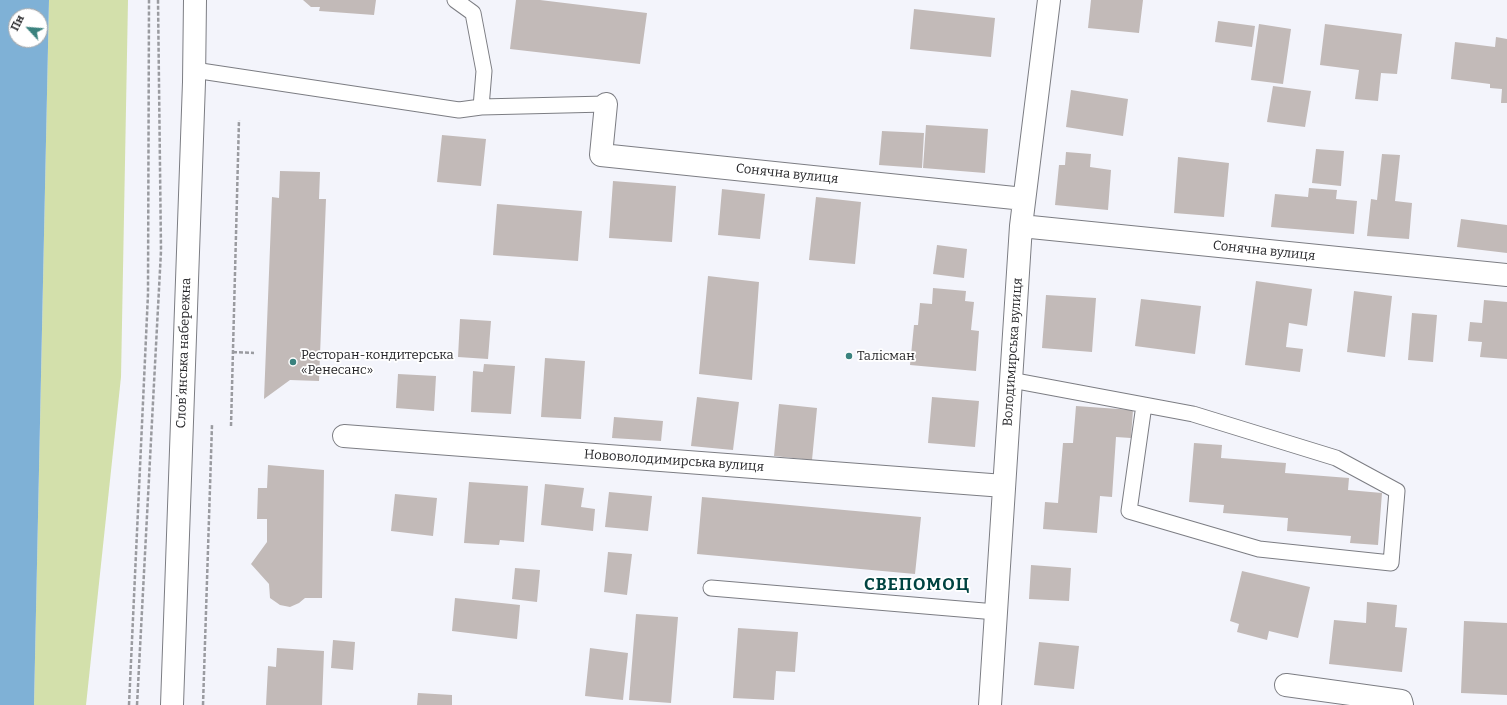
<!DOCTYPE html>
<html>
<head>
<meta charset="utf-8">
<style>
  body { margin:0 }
  #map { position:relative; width:1507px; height:705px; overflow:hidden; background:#f3f4fb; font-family:Bitter,serif }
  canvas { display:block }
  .north { position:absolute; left:8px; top:8px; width:40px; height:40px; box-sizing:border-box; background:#fff; border:1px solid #a8a8a9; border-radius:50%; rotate:296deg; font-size:11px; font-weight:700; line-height:16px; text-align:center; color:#262629 }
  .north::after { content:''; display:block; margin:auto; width:14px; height:18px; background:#3a827e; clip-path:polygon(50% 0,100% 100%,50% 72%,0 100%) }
</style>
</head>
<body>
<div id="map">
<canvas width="1507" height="705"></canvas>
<div class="north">Пн</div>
</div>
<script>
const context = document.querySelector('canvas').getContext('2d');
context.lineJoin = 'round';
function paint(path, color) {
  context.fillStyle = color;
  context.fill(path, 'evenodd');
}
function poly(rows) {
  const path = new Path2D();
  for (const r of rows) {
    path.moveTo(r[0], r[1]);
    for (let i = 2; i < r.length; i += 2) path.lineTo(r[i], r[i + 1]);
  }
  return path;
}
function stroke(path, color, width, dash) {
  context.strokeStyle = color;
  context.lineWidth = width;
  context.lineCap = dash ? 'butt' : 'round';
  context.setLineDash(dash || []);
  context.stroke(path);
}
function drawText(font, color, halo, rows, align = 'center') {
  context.font = font + ' Bitter,serif';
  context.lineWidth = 3.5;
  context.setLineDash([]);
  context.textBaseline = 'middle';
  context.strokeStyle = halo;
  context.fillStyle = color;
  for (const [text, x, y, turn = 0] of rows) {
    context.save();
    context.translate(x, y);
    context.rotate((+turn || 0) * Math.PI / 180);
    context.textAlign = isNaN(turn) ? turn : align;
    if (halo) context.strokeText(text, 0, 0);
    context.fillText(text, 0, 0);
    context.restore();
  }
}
const green = poly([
  [49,0,128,0,121,377,86,705,34,705]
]);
const water = poly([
  [0,0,49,0,34,705,0,705],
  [16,16,40,16,40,40,16,40]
]);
const building = poly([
  [303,0,376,0,374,15,319,11,320,7,311,7],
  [516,0,540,0,647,13,640,64,510,49],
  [1091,0,1143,0,1139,33,1088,28],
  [914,9,995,18,991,57,910,49],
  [1218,21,1255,26,1252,47,1215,42],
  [1259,24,1291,29,1283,84,1251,80],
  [1325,24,1402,34,1397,74,1381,73,1378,101,1355,99,1359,70,1320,65],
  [1496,37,1507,39,1507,103,1501,103,1502,89,1490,88,1490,84,1451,79,1455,42,1495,47],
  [1273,86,1311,91,1305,127,1267,122],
  [1071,90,1128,99,1123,136,1066,127],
  [926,125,988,129,985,173,923,168],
  [882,131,924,133,922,168,879,165],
  [442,135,486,139,481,186,437,182],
  [1316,149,1344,151,1341,186,1312,183],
  [1066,152,1091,154,1090,167,1111,170,1108,210,1055,205,1059,165,1065,165],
  [1382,154,1400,155,1395,201,1412,203,1409,239,1367,236,1371,199,1377,200],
  [1178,157,1229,163,1224,217,1174,213],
  [280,171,320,172,319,199,326,199,319,381,290,380,264,399,272,197,279,198],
  [613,181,676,186,672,242,609,238],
  [1309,188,1337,190,1336,199,1357,201,1354,234,1271,227,1275,194,1308,197],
  [722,189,765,194,760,239,718,235],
  [816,197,861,202,855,264,809,260],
  [497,204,582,211,578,261,493,255],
  [1461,219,1507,225,1507,253,1457,247],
  [937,245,967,249,964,278,933,274],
  [708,276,759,282,752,380,699,374],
  [1256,281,1312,289,1307,326,1289,323,1286,347,1303,349,1300,372,1245,365],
  [933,288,966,291,965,301,974,302,971,330,979,331,976,371,910,365,914,325,918,325,920,303,932,304],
  [1354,291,1392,296,1385,357,1347,352],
  [1046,295,1096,298,1092,352,1042,348],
  [1141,299,1201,306,1195,354,1135,346],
  [1484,300,1507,302,1507,359,1480,357,1482,342,1468,341,1470,322,1482,323],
  [1412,313,1437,315,1433,362,1408,360],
  [460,319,491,321,488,359,458,357],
  [545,358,585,361,581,419,541,417],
  [484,364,515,366,511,414,471,412,473,371,483,372],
  [398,374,436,376,434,411,396,408],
  [697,397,739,402,733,450,691,446],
  [932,397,979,401,975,447,928,443],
  [779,404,817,408,812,460,774,456],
  [1076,406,1133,410,1131,438,1116,437,1112,497,1100,496,1097,533,1043,529,1045,502,1058,503,1063,443,1073,443],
  [614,417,663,421,661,441,612,438],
  [1194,443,1222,445,1221,458,1286,463,1285,473,1349,478,1348,490,1382,493,1378,545,1350,543,1351,536,1287,531,1288,518,1223,513,1224,505,1189,502],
  [268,465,324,470,322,598,305,598,299,603,290,607,280,605,270,598,269,584,251,564,267,542,267,519,257,519,258,488,267,488],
  [469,482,528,486,524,542,500,540,499,545,464,543],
  [545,484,584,488,581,507,595,509,593,531,541,525],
  [609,492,652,496,648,531,605,527],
  [395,494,437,498,433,536,391,531],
  [702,497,921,517,915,574,697,554],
  [608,552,632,554,627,595,604,592],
  [1031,565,1071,568,1069,601,1029,599],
  [515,568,540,570,537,602,512,599],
  [1242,571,1310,587,1298,638,1269,631,1267,640,1237,632,1239,624,1230,621],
  [455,598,520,605,517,639,452,631],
  [1367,602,1397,605,1395,627,1407,628,1402,672,1329,664,1334,620,1366,623],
  [636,614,678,617,671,703,629,700],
  [1464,621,1507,623,1507,695,1461,693],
  [738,628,798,632,795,672,776,671,774,700,733,698],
  [333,640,355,642,353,670,331,668],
  [1039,642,1079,646,1074,689,1034,685],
  [277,648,324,651,322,705,266,705,268,666,276,667],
  [590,648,628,653,623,700,585,696],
  [418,693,452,695,452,705,417,705]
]);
const path = poly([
  [233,352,254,353],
  [231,426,239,120],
  [129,705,148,294,149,0],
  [137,705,161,251,158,0],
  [203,705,212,425]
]);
const service = poly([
  [455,0,473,13,484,71,481,107],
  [194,70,459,110,481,107,606,104],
  [1011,380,1193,414,1336,458,1397,491,1391,563,1259,549,1129,511,1144,405],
  [711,588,996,612]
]);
const minor = poly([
  [606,104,601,155,1024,199],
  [1021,226,1507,275],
  [344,436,1004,486],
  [1286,685,1401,701,1402,705],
  [990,705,1021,226,1049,0]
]);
const tertiary = poly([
  [172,705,194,82,195,0]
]);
const markers = [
  [849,356,4,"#3a827e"],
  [293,362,4,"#3a827e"]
];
const streetNames = [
  ["Сонячна вулиця",787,174,6],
  ["Сонячна вулиця",1264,251,6],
  ["Володимирська вулиця",1013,352,-86],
  ["Словʼянська набережна",184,353,-88],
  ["Нововолодимирська вулиця",674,461,4]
];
const poiNames = [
  ["Ресторан-кондитерська",301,355],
  ["«Ренесанс»",301,370],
  ["Талісман",857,356]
];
const districtNames = [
  ["СВЕПОМОЦ",917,585]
];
paint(green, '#d3e0ab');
paint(water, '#7fb1d6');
paint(building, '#c2bab8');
stroke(service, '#7c7d83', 17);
stroke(minor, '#7c7d83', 24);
stroke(tertiary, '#7c7d83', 24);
stroke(path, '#9a9ba0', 2.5, [4, 2]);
stroke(service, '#fff', 15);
stroke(minor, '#fff', 22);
stroke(tertiary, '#fff', 22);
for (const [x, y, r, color] of markers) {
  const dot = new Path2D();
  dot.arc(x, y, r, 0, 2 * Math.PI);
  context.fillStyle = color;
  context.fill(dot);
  stroke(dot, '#fff', 1.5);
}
drawText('13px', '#262629', '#fff', streetNames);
drawText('13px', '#262629', '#fff', poiNames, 'left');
context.letterSpacing = '1px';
drawText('bold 17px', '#004341', '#fff', districtNames);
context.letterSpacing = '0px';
</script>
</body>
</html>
